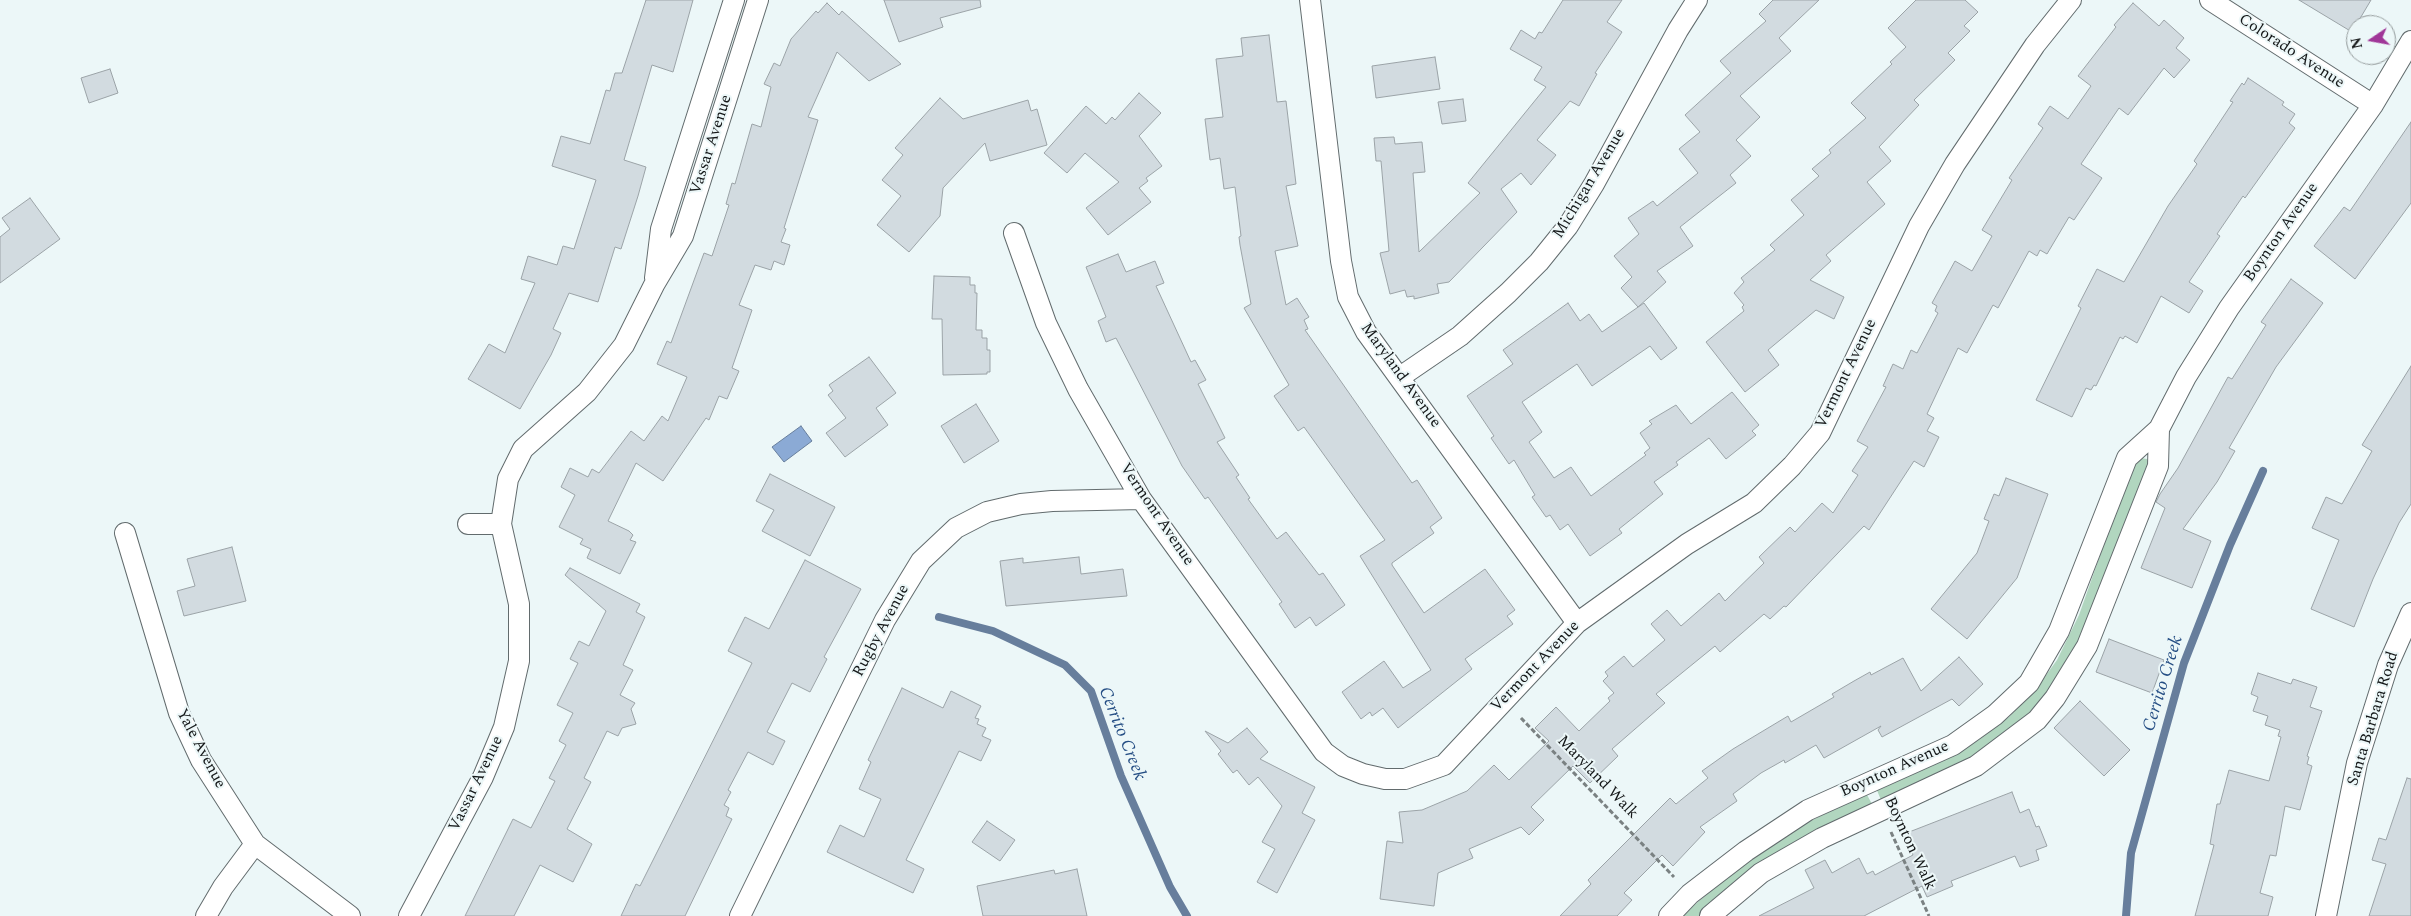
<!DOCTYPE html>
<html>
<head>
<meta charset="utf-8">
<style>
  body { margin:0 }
  #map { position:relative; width:2411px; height:916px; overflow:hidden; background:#ecf7f8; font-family:Spectral,serif }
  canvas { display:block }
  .north { position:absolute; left:2346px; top:15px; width:50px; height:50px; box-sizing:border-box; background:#ecf7f8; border:1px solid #969d9e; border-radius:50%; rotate:258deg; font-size:14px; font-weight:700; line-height:20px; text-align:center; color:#141718 }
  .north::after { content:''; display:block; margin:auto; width:18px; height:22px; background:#a03698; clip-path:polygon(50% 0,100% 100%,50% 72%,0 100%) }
</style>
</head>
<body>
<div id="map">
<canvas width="2411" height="916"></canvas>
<div class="north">N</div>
</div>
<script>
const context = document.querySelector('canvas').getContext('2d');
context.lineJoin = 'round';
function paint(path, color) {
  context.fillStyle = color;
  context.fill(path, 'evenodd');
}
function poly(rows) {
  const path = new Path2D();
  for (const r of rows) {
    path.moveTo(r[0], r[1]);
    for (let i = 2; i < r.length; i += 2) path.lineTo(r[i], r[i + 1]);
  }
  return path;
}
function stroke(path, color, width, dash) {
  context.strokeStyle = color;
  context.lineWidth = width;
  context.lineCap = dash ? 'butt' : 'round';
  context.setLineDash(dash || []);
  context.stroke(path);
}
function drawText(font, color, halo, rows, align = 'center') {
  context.font = font + ' Spectral,serif';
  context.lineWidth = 4;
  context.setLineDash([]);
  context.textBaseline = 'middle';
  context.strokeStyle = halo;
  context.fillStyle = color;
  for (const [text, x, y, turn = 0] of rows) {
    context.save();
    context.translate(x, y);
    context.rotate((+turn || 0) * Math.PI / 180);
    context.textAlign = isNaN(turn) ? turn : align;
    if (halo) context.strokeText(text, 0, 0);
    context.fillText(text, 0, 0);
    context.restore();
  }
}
const green = poly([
  [2141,458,2147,459,2149,463,2082,640,2031,715,1970,760,1881,800,1876,788,1924,768,1977,741,2009,717,2036,689,2057,660,2079,615,2133,462],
  [1866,793,1872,804,1736,882,1699,916,1681,916,1741,866,1789,832]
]);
const water = poly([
  [801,426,812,441,784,462,772,447,801,426]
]);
const stream = poly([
  [939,617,993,631,1065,665,1091,691,1121,776,1170,887,1187,916],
  [2126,916,2131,853,2184,663,2230,545,2263,471]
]);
const building = poly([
  [646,0,693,0,673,72,652,65,624,160,646,167,638,196,621,249,615,247,598,302,569,293,553,329,561,333,551,355,520,409,468,379,489,344,505,353,535,283,521,279,528,256,557,265,563,246,574,249,596,180,552,166,561,136,590,144,606,90,610,91,615,73,622,73,646,0],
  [884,0,980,0,981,7,940,18,943,27,899,42,884,0],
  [1563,0,1622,0,1607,22,1622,32,1595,73,1597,74,1579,106,1570,101,1537,140,1556,155,1531,185,1521,173,1501,189,1517,212,1449,282,1437,284,1439,293,1414,299,1414,296,1407,297,1405,290,1390,294,1380,253,1389,251,1381,161,1376,161,1374,138,1394,137,1395,144,1422,142,1425,172,1413,173,1419,252,1480,193,1468,183,1546,87,1534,80,1542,67,1510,49,1521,30,1535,39,1539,32,1542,33,1563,0],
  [1773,0,1819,0,1779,38,1791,51,1740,96,1760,117,1736,140,1751,156,1730,175,1736,183,1680,227,1693,246,1657,271,1666,282,1638,307,1621,288,1632,277,1614,256,1639,234,1628,218,1653,201,1657,206,1698,173,1679,149,1700,132,1685,115,1731,73,1720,61,1766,21,1759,14,1773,0],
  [1916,0,1965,0,1978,12,1964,26,1970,31,1948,53,1955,60,1914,100,1919,105,1879,147,1891,161,1867,182,1885,204,1826,255,1831,261,1810,280,1844,297,1834,319,1816,310,1768,350,1779,365,1745,392,1706,342,1744,311,1742,307,1744,305,1734,293,1744,282,1741,278,1775,250,1770,245,1804,215,1791,200,1819,176,1812,169,1831,153,1829,150,1866,118,1851,103,1892,64,1890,62,1906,47,1888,28,1916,0],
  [2299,0,2371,0,2352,32,2299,0],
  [827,3,839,15,842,11,901,64,869,81,837,52,808,117,818,120,784,228,786,229,781,242,790,245,784,265,774,261,771,270,755,265,739,305,752,310,732,368,739,371,727,399,719,396,709,420,706,418,663,481,636,463,608,521,629,531,633,535,630,540,636,542,620,574,587,558,591,549,580,544,583,539,559,527,575,495,561,487,570,468,588,477,592,469,599,473,631,431,644,441,662,416,668,421,687,377,657,364,667,341,671,343,704,253,712,256,729,205,726,204,732,183,735,184,752,124,761,127,771,87,764,84,774,63,780,66,791,39,816,11,818,13,827,3],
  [2133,3,2159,26,2164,20,2184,38,2176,48,2190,60,2174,78,2164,68,2128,115,2119,108,2081,164,2102,178,2074,220,2069,217,2047,254,2040,250,2037,256,2029,251,1998,308,1993,305,1967,353,1958,348,1927,414,1934,418,1927,431,1939,437,1924,467,1914,461,1869,530,1864,526,1786,607,1784,606,1770,619,1764,614,1720,652,1715,646,1656,694,1665,703,1612,749,1618,756,1590,783,1573,766,1531,807,1544,820,1529,835,1521,827,1469,849,1473,858,1438,873,1434,906,1380,899,1387,841,1403,843,1399,812,1422,810,1467,791,1494,765,1509,780,1549,741,1535,728,1556,707,1579,731,1610,701,1608,698,1614,693,1603,681,1608,676,1605,672,1624,656,1633,667,1665,640,1651,624,1667,610,1681,626,1719,593,1725,601,1764,563,1759,557,1790,527,1795,532,1822,503,1833,513,1858,475,1852,471,1868,447,1857,441,1886,387,1883,386,1893,364,1903,369,1911,350,1917,353,1938,313,1935,311,1937,306,1932,303,1955,261,1972,271,1992,236,1982,230,2012,180,2009,178,2043,128,2038,124,2050,106,2068,119,2091,86,2078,76,2116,27,2114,25,2133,3],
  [1269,35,1277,102,1286,101,1296,184,1286,186,1298,246,1275,251,1286,305,1297,298,1309,317,1304,320,1308,329,1305,330,1412,483,1417,480,1442,518,1430,527,1434,533,1392,563,1392,565,1424,613,1485,569,1515,610,1507,616,1513,624,1465,659,1472,669,1398,728,1383,708,1372,716,1370,712,1361,719,1342,692,1384,661,1403,688,1431,670,1360,556,1385,540,1304,427,1298,431,1274,396,1289,385,1244,308,1251,304,1240,245,1239,237,1241,236,1235,187,1224,189,1220,158,1210,160,1205,119,1223,117,1216,59,1243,56,1241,38,1269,35],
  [1435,57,1440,89,1376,98,1372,66,1435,57],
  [110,69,118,93,89,103,81,78,110,69],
  [2248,78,2284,102,2282,105,2295,114,2289,123,2295,128,2245,198,2243,196,2217,234,2220,236,2189,282,2203,291,2189,313,2161,296,2137,343,2125,336,2123,339,2120,337,2096,386,2094,385,2091,390,2086,388,2072,417,2036,400,2081,308,2078,306,2097,269,2124,282,2168,206,2197,164,2194,161,2233,102,2230,101,2242,83,2244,85,2248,78],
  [1139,93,1161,113,1139,136,1162,166,1146,178,1148,181,1139,188,1151,202,1108,235,1086,208,1119,182,1085,153,1067,173,1044,153,1086,106,1106,124,1112,117,1115,120,1139,93],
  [940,98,963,119,1028,100,1031,111,1037,109,1047,145,990,161,985,143,943,188,940,216,909,252,877,225,901,196,882,180,903,155,895,148,940,98],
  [1463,99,1466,121,1442,124,1438,102,1463,99],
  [2411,122,2411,203,2355,279,2314,246,2344,207,2350,211,2411,122],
  [30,198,60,239,0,283,0,237,10,229,2,218,30,198],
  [1118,254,1126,272,1155,261,1164,283,1156,286,1191,362,1195,360,1206,380,1198,384,1225,438,1217,442,1239,475,1236,477,1250,498,1248,499,1277,539,1286,532,1319,575,1323,573,1345,605,1316,626,1310,617,1295,628,1279,604,1282,602,1208,497,1205,499,1182,466,1116,338,1106,342,1098,321,1106,317,1086,267,1118,254],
  [934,276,970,277,970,285,975,285,975,293,977,293,976,330,982,330,982,338,987,338,987,350,990,350,990,372,987,372,987,374,943,375,942,319,932,319,934,276],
  [2291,279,2323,303,2276,367,2229,448,2235,451,2217,482,2183,529,2211,541,2192,588,2141,568,2165,508,2156,502,2160,494,2178,468,2228,377,2232,379,2266,325,2261,322,2291,279],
  [1568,303,1580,321,1589,314,1602,332,1644,303,1677,348,1661,360,1650,346,1592,386,1577,364,1522,402,1542,432,1529,442,1554,478,1571,467,1591,496,1646,455,1644,453,1650,448,1640,433,1652,424,1649,421,1676,405,1691,424,1732,392,1759,425,1752,431,1756,435,1726,459,1709,438,1676,462,1678,465,1654,482,1663,494,1619,529,1622,533,1590,556,1568,524,1560,530,1550,515,1546,517,1532,497,1535,495,1514,460,1509,464,1491,438,1494,436,1467,396,1513,364,1503,350,1568,303],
  [869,357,896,393,876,408,888,425,845,457,826,433,846,418,828,395,833,391,829,385,869,357],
  [2411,366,2411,504,2399,523,2373,579,2354,627,2311,609,2339,540,2312,528,2326,497,2342,504,2372,451,2362,445,2411,366],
  [976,404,999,441,964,463,941,426,976,404],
  [770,474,835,507,810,556,762,531,774,510,756,501,770,474],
  [2006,478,2048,494,2017,578,1967,639,1931,609,1977,553,1989,521,1984,519,1994,494,1999,496,2006,478],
  [232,547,246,601,184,616,177,591,195,586,187,559,232,547],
  [1079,557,1081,574,1123,569,1127,596,1006,606,1000,561,1023,558,1023,563,1079,557],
  [805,560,861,589,824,657,827,659,810,692,792,683,767,732,785,741,773,765,748,752,728,790,731,792,724,805,729,808,726,816,732,819,685,916,621,916,636,884,640,886,752,663,728,651,745,617,769,629,805,560],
  [570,568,640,604,636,612,645,617,623,665,633,670,620,695,635,703,631,709,636,724,622,728,618,736,607,731,584,778,591,782,567,829,592,844,573,882,540,865,514,916,465,916,513,819,531,828,555,781,549,778,566,745,559,741,573,713,557,705,578,663,570,659,579,641,589,646,606,611,565,575,570,568],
  [2109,639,2164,660,2152,693,2096,672,2109,639],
  [1959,657,1983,684,1959,706,1952,699,1882,737,1878,730,1881,726,1824,758,1816,745,1785,763,1784,760,1761,773,1733,794,1737,801,1700,827,1705,832,1673,866,1662,855,1624,893,1632,900,1617,916,1560,916,1591,884,1588,880,1670,798,1676,804,1708,778,1702,771,1733,749,1788,716,1791,722,1834,697,1832,694,1854,681,1870,672,1871,675,1903,658,1921,691,1959,657],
  [2258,673,2291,684,2293,679,2317,687,2310,707,2322,711,2307,756,2309,757,2307,764,2312,766,2300,810,2285,806,2276,856,2270,855,2260,893,2273,897,2268,916,2195,916,2214,845,2210,844,2217,804,2220,804,2229,770,2269,781,2281,737,2278,736,2280,730,2265,725,2268,716,2253,711,2258,697,2251,694,2258,673],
  [902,688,943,708,951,691,981,706,975,718,979,719,977,724,986,728,982,736,991,740,981,761,959,751,906,860,924,869,913,893,827,852,840,825,864,837,881,799,859,789,871,762,868,760,902,688],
  [2080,701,2130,750,2104,776,2054,728,2080,701],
  [1247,728,1268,752,1260,759,1315,787,1302,813,1315,820,1277,893,1257,882,1275,849,1262,842,1282,806,1258,777,1249,785,1237,770,1233,773,1218,754,1221,751,1205,731,1228,743,1247,728],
  [2407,778,2411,779,2411,916,2369,916,2386,864,2372,860,2379,838,2386,840,2407,778],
  [2012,792,2020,813,2029,809,2036,827,2039,826,2047,846,2036,850,2039,860,2020,867,2015,856,1951,881,1953,886,1927,897,1922,886,1864,916,1759,916,1814,888,1805,870,1825,860,1832,873,1859,858,1867,874,1873,871,1875,875,1913,855,1904,834,2012,792],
  [987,821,1015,840,1000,861,972,842,987,821],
  [1077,869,1087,916,983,916,977,886,1054,870,1055,874,1077,869]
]);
const path = poly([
  [1521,718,1674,877],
  [1891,832,1929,916]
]);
const street = poly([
  [1310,0,1341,261,1348,297,1366,332,1577,623],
  [2210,0,2373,105],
  [1014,233,1046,323,1078,389,1141,499,1324,752,1343,766,1363,774,1385,779,1405,779,1444,765,1577,623,1687,544,1754,503,1792,466,1820,433,1919,226,1955,164,2035,45,2071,0],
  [655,278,661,229,734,0],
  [1400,377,1460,336,1508,293,1539,262,1568,226,1594,184,1678,30,1697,0],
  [468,524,501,524],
  [125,533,179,713,201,760,255,844,350,916],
  [206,916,223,887,255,844],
  [409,916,483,777,504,727,519,661,519,604,501,524,508,479,523,449,587,392,624,345,654,285,683,236,758,0],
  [740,916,885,620,921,561,956,528,987,512,1021,504,1052,501,1141,499],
  [1669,916,1690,894,1746,851,1808,810,1953,745,1995,715,2029,683,2059,631,2127,458,2159,429,2186,377,2229,308,2373,105,2411,41],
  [1710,916,1761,873,1822,838,1976,766,2037,720,2055,698,2087,646,2158,466,2159,429],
  [2326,916,2357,763,2388,665,2411,613]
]);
const streetNames = [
  ["Colorado Avenue",2291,52,33],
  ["Vassar Avenue",712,145,-72],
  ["Michigan Avenue",1590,184,-59],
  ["Boynton Avenue",2282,233,-55],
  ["Vermont Avenue",1847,374,-64],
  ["Maryland Avenue",1400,376,54],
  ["Vermont Avenue",1156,515,56],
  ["Rugby Avenue",882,631,-62],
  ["Vermont Avenue",1536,667,-46],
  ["Santa Barbara Road",2374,719,-73],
  ["Yale Avenue",200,749,62],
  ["Boynton Avenue",1895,770,-24],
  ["Maryland Walk",1597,778,46],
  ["Vassar Avenue",477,784,-64],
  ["Boynton Walk",1909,844,65]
];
const waterNames = [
  ["Cerrito Creek",2164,684,-73],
  ["Cerrito Creek",1121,734,68]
];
paint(green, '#b1d6bf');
paint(water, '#8baad5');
stroke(water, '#677e9c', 1);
stroke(stream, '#677e9c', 8);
paint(building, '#d2dbe0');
stroke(building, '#9ba3a7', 1);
stroke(street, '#626b6d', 22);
stroke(path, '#7a8182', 3, [5, 2.5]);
stroke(street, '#fff', 20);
drawText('16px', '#141718', '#ecf7f8', streetNames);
drawText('italic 18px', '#254e84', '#ecf7f8', waterNames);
</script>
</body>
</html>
